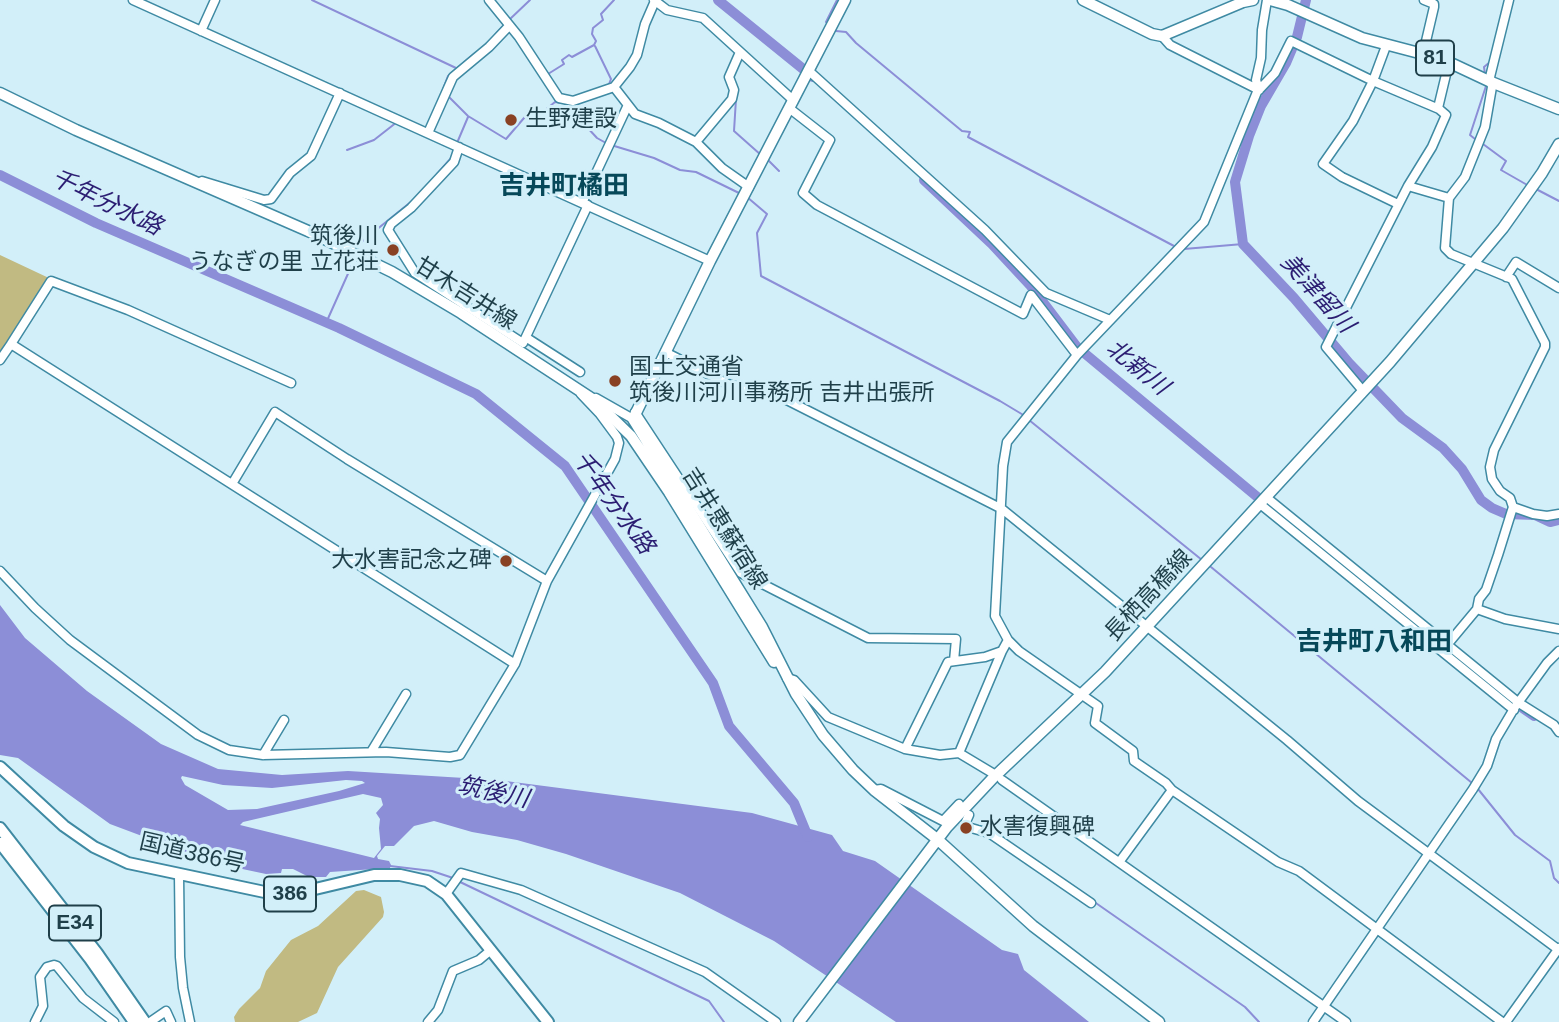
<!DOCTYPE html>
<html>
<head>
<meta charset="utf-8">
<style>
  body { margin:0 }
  canvas { display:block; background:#d2eff9 }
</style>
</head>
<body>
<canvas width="1559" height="1022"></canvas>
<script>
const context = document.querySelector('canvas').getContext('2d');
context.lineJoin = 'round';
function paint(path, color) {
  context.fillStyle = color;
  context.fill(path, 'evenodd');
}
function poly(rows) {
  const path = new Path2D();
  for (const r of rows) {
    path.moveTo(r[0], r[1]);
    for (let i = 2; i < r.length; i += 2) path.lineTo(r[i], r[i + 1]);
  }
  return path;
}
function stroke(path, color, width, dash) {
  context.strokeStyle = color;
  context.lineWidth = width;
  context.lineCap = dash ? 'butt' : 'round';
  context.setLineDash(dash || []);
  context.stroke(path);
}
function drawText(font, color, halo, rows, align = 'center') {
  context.font = font + ' Helvetica,"Noto Sans JP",sans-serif';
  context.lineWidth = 6;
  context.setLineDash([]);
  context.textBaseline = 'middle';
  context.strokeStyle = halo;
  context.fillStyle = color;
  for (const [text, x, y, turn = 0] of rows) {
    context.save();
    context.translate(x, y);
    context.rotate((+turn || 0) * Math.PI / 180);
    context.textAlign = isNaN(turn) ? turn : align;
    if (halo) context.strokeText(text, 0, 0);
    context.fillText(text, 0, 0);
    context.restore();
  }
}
const green = poly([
  [0,255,51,279,0,357],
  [364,890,381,897,384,912,383,917,338,967,317,1013,298,1022,235,1022,234,1017,239,1009,260,988,266,971,291,940,318,926,356,891]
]);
const water = poly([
  [0,605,25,638,87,691,161,744,218,769,282,775,348,771,498,780,752,813,832,835,843,851,875,861,1002,950,1018,954,1024,970,1089,1022,896,1022,774,941,680,893,566,854,517,840,472,832,434,821,414,826,394,846,385,846,377,856,378,859,389,861,391,865,390,868,330,872,326,877,309,877,293,869,282,869,281,873,266,874,214,863,110,824,18,758,0,755],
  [182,776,223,785,272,788,346,780,362,781,365,783,339,791,257,809,228,810,185,785,181,778],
  [363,794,381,798,383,805,376,813,380,819,379,828,381,849,374,858,240,825,243,822]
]);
const stream = poly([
  [312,0,456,68],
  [509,20,530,0],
  [826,22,837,0],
  [836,31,846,32,856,43,962,131,970,132,968,137,1174,246],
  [495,35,505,24],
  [595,46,611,79,609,84],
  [548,74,564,64,562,60,569,55,572,57,594,45,596,41,592,34,593,28,603,20,601,14,614,0],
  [1485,74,1484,67,1490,62],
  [443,89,448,76,475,53],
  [448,96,468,116,506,139,530,111,544,111,555,102,563,103],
  [736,99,734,131,761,155],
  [563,101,597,138,606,143],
  [1475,139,1470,135,1487,83],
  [457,143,468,117],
  [1483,144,1506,161,1501,170,1529,186],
  [611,145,654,158,680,170,696,172,739,193],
  [347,150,374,140,397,122],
  [768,160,779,171],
  [437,174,452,157],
  [1534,188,1559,201],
  [747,197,767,214,757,233,761,276,1000,401,1025,416],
  [360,243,412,201],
  [1184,249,1243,244],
  [326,323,355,258],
  [1029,420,1202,560],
  [1211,567,1472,783],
  [1478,789,1515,835,1550,861,1554,878,1559,883],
  [390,866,432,871,453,878],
  [458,881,709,1001,724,1022],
  [1093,901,1245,1007,1259,1022]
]);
const river = poly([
  [718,0,813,77],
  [1306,0,1297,37,1286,63,1261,106,1249,136,1235,182,1243,244,1294,298,1349,363,1402,418,1443,448,1462,469,1481,500,1492,508,1506,514,1535,515,1550,522,1559,520],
  [0,175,96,223,339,328,476,394,565,466,713,683,729,726,794,803,808,837],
  [924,180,992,244,1030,285,1077,347,1267,505,1495,689,1534,716]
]);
const minor = poly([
  [133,0,710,261],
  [489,0,519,37,559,98,573,101,614,87,630,67,637,55,645,24,655,1],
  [654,0,667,10,703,18,793,100],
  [1509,0,1490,77,1492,87,1485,127,1465,177,1449,198,1445,248,1451,254,1512,279,1545,343,1545,347,1494,450,1490,467,1492,479,1500,491,1510,498,1513,507,1533,514,1547,516,1559,514],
  [201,31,215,0],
  [1162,36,1170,45,1259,90],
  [1386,46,1373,81,1353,121,1323,164,1342,177,1398,204],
  [1423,54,1434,7,1434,4,1424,0],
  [809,71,985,230,1046,293,1110,320],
  [614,87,635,114,659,123,696,142,722,168,749,187],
  [1259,90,1256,80,1261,58,1262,30,1267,0],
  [789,108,830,140,803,193,817,205,1023,314,1031,295,1077,355],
  [1438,108,1449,62],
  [428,133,453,77,489,47,509,26],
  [696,142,732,99,734,90,729,77,740,52],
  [459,147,454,162,411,208,391,224,388,230,415,273,523,343,588,205],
  [202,181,264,200,271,199,290,173,311,156,340,93],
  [1408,186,1449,198],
  [582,203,627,107],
  [1506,277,1516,262,1559,288],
  [527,338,580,372],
  [11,344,51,281,128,310,291,383],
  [665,352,730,385,777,395,1002,509,1287,740,1358,801,1559,950],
  [0,360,11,344,515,664],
  [1363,391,1326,347,1408,186,1432,147,1446,115,1439,109,1373,81,1291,41,1275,73,1257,92,1204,222,1077,355,1007,442,1003,466,995,616,1008,640,1019,651,1098,706,1095,723,1133,751,1134,761,1166,783,1172,790,1278,862,1299,871,1502,1022],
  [596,398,633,419],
  [635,412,741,573,868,638,956,639,954,661],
  [232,484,275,412,347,459,547,581],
  [1266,497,1519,703,1554,725,1559,732],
  [1260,504,1514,710],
  [0,571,35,608,70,640,198,735,229,750,263,755,386,752,450,757,460,755,515,664,547,581,615,459,619,443,617,437,600,414,581,394],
  [1477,609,1505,619,1559,629],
  [1447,645,1477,609,1479,599,1486,590,1498,555,1513,507],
  [787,678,794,680,828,717,905,749,940,755,959,753,994,774],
  [905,749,948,662,985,657,1002,651,1008,640],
  [371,752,406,694],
  [959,753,1002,651],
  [263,755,284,720],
  [1002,780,1346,1022],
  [874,790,881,789,943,821,959,804],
  [969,815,964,826,989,833,1091,903],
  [1120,861,1172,790],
  [179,875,180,957,183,988,190,1022],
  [446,894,461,873,521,890,705,972,776,1022],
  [35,1022,43,1006,40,977,47,967,54,965,57,966,83,998,114,1022],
  [150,1022,166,1011,171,1022],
  [428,1022,438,1010,453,971,479,960,491,950],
  [1313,1022,1473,789,1487,766,1496,739,1515,707,1547,663,1559,651],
  [1506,1022,1559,948]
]);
const major = poly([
  [845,0,710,261,633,419,762,627,796,694,823,735,853,770,874,790,937,839,1033,926,1159,1022],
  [1083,0,1152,34,1162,36,1243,2,1253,0],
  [1270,0,1288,5,1362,38,1442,59,1491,82,1559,109],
  [0,93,76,130,308,231,392,272,461,313,594,400,631,436,669,492,774,662],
  [799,1022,947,827,993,778,1105,672,1390,362,1503,228,1542,173,1559,144]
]);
const highway = poly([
  [0,767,64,826,94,847,128,863,274,894,294,894,374,875,400,875,427,881,446,894,548,1022],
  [0,828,97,953,145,1022],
  [0,843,90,959,134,1022]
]);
const markers = [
  [511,120,7,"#894123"],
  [393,250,7,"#894123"],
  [615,381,7,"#894123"],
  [506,561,7,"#894123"],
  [966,828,7,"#894123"]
];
const shields = [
  [1435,58,38],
  [290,894,52],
  [75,923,52]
];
const shieldNames = [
  ["81",1435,58],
  ["386",290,894],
  ["E34",75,923]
];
const poiNames = [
  ["生野建設",525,120],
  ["筑後川",379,237,"right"],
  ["うなぎの里 立花荘",379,263,"right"],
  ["国土交通省",629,368],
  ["筑後川河川事務所 吉井出張所",629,394],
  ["大水害記念之碑",492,561,"right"],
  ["水害復興碑",980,828]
];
const streetNames = [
  ["甘木吉井線",465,294,32],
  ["吉井恵蘇宿線",724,529,58],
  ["長栖高橋線",1149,596,-47],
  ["国道386号",192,854,13]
];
const waterNames = [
  ["千年分水路",106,203,26],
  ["美津留川",1317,294,48],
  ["北新川",1137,368,39],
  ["千年分水路",613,503,54],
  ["筑後川",493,793,12]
];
const quarterNames = [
  ["吉井町橘田",564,187],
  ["吉井町八和田",1374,643]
];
paint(green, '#c1ba82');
paint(water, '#8c8ed7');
stroke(stream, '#8c8ed7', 2);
stroke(river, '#8c8ed7', 10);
stroke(minor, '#3f8aa3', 11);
stroke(major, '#3f8aa3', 13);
stroke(highway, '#3f8aa3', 14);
stroke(minor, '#fff', 8);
stroke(major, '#fff', 10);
stroke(highway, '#fff', 10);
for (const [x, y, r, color] of markers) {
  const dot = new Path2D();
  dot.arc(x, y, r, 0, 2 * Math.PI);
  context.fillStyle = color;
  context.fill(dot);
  stroke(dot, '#d2eff9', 2.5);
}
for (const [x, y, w] of shields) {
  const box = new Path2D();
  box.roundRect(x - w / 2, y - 17.5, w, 35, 5);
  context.fillStyle = '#d2eff9';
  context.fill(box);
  stroke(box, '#1f3f49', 2);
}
drawText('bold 21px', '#1f3f49', null, shieldNames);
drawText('23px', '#1f3f49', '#d2eff9', poiNames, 'left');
drawText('23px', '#1f3f49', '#d2eff9', streetNames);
drawText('italic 24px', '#2b1d72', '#d2eff9', waterNames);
drawText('bold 26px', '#064859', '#d2eff9', quarterNames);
</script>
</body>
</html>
